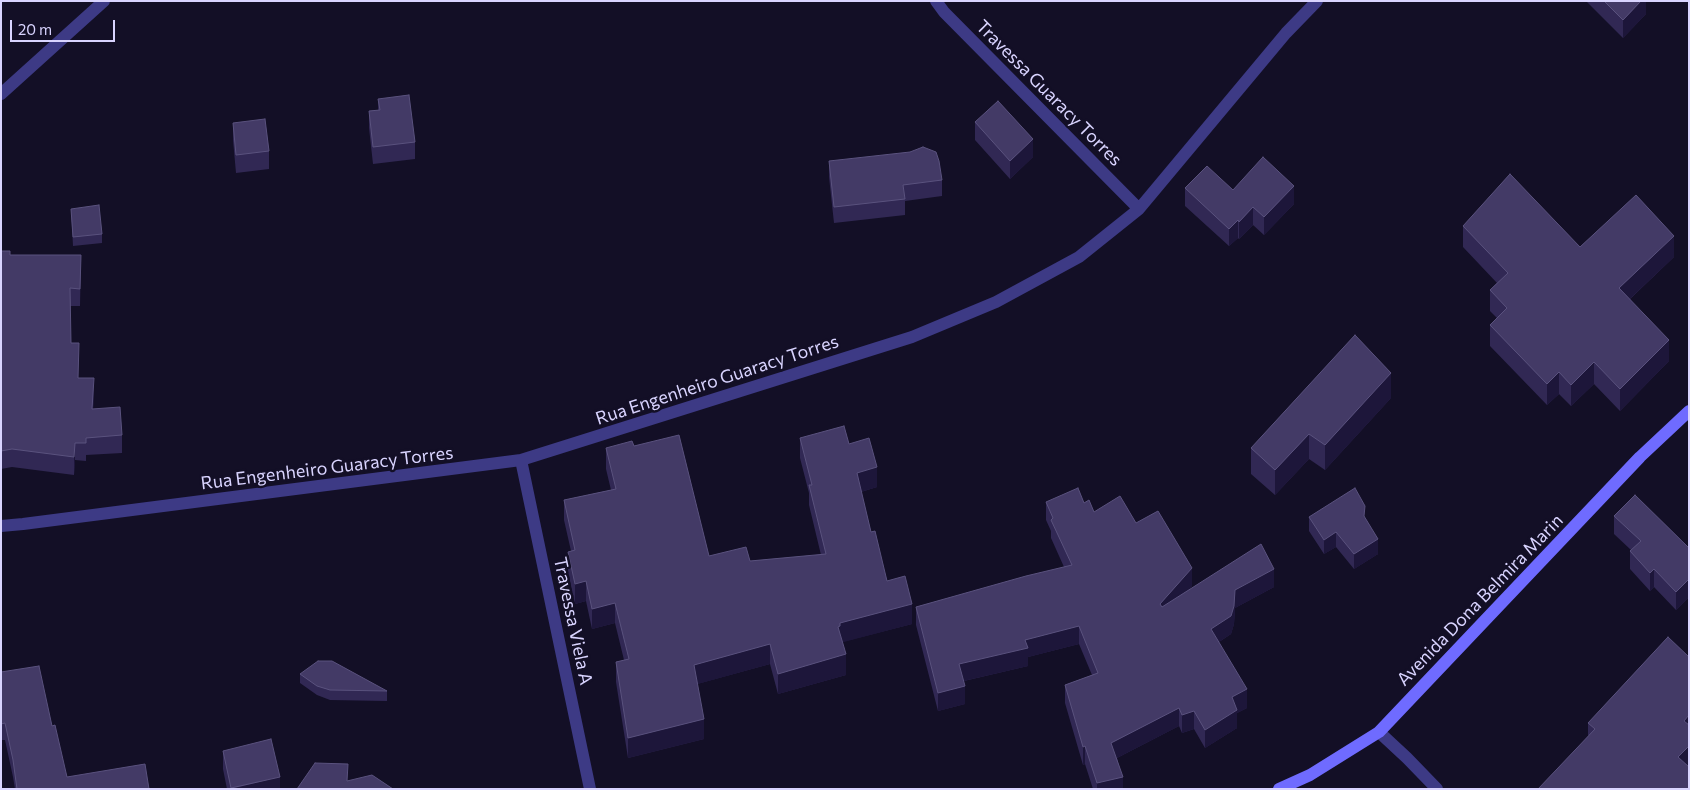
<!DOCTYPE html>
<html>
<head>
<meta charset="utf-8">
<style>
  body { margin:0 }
  #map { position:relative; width:1690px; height:790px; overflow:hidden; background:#130f26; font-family:Commissioner,sans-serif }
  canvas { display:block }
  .frame { position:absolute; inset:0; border:2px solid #d9d4ff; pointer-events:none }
  .scale { position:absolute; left:10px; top:20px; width:105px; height:22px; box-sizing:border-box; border:2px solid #d9d4ff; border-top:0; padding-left:6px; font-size:15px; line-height:18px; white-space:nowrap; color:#d9d4ff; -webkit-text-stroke:4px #130f26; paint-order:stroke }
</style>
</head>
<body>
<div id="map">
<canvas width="1690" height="790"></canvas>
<div class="frame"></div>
<div class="scale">20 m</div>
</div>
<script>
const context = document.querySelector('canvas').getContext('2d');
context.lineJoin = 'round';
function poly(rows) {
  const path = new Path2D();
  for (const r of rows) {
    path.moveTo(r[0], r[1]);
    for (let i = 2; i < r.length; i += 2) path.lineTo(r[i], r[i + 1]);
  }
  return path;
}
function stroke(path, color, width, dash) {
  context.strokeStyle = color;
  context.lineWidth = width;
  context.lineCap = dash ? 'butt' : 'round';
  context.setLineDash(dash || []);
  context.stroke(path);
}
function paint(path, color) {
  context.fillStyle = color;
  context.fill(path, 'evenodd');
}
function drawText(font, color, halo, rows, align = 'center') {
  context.font = font + ' Commissioner,sans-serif';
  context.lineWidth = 5;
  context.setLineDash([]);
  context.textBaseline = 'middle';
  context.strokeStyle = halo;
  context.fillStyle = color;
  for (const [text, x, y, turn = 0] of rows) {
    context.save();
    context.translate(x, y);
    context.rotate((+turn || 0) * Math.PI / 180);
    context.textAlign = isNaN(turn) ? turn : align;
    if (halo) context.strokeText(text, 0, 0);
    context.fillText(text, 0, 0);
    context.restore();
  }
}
const minor = poly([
  [936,1,944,12,1139,209],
  [1,94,104,1],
  [521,460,590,789],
  [1,526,23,524,521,460,912,337,996,302,1079,257,1139,209,1286,33,1317,1],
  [1379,732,1407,758,1437,789]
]);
const secondary = poly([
  [1279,789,1310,775,1379,732,1640,457,1689,411]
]);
const wall = poly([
  [1586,1,1646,1,1646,14,1623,38],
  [378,99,415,142,415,159,373,164,369,128,369,111,378,110],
  [975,122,1033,157,1010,179,975,140],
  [233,123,269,151,269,169,236,173,233,140],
  [829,161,942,180,942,196,905,201,905,215,834,223,829,177],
  [1185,188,1233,190,1294,204,1264,235,1253,225,1239,239,1238,238,1229,246,1185,206],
  [71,209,102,234,102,243,73,246],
  [1463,226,1580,247,1674,257,1630,299,1669,361,1620,411,1594,384,1571,406,1559,394,1547,405,1490,346,1490,325,1497,318,1490,311,1490,290,1497,283,1463,247],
  [1,251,10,255,81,255,80,306,70,306,71,343,78,378,94,396,93,409,122,435,122,453,86,455,86,461,75,460,74,475,12,467,1,469],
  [1391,398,1325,470,1309,459,1275,495,1251,474,1251,448],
  [800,438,849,444,877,487,861,492,871,532,887,581,912,624,842,642,846,675,778,694,770,664,697,684,704,739,628,758,616,682,616,662,624,660,615,623,592,629,586,601,575,604,568,572,568,552,571,551,564,520,564,500,611,490,606,469,606,448,634,446,709,556,750,561,821,555,809,505,809,493,800,458],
  [1046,502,1084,503,1094,512,1136,523,1192,586,1188,590,1274,587,1235,608,1234,624,1231,634,1219,642,1247,708,1237,713,1237,728,1205,748,1194,729,1182,733,1179,726,1117,758,1123,789,1093,789,1085,764,1083,765,1065,703,1065,685,1092,675,1079,644,1028,657,1028,666,964,681,965,704,938,711,916,625,916,607,1064,567,1051,538,1051,531,1046,520],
  [1614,516,1689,548,1689,597,1676,610,1654,587,1650,591,1630,569,1630,551,1631,550,1614,534],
  [1309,517,1365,518,1378,554,1354,569,1336,547,1324,554,1309,531],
  [1,672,52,726,67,777,149,789,15,789,13,777,5,740,1,740],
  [300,674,387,691,387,701,330,700,317,695,300,683],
  [1588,723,1689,763,1687,765,1588,735],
  [223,751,280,789,227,789,223,769]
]);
const shadedWall = poly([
  [1641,1,1646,1,1646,14,1623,38,1623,20],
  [1033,139,1033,157,1010,179,1010,161],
  [1294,186,1294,204,1264,235,1264,217],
  [1253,207,1253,225,1239,239,1239,222],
  [1238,220,1238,238,1229,246,1229,229],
  [1674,236,1674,257,1619,309,1619,288],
  [1669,340,1669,361,1620,411,1620,389],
  [1594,362,1594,384,1571,406,1571,385],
  [1559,372,1559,394,1547,405,1547,384],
  [1391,373,1391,398,1325,470,1325,445],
  [94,378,94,396,92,427,92,409],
  [1309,434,1309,459,1275,495,1275,470],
  [75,443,75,460,74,475,74,457],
  [877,467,877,487,857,493,857,473],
  [1336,532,1336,547,1324,554,1324,540],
  [1378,539,1378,554,1354,569,1354,554],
  [1192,568,1192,586,1160,622,1160,604],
  [1274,569,1274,587,1235,608,1234,624,1231,634,1211,647,1211,629,1235,590],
  [1654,569,1654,587,1650,591,1650,573],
  [1689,579,1689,597,1676,610,1676,592],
  [586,581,586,601,575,604,575,584],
  [615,603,615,623,592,629,592,609],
  [912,604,912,624,840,643,838,627,840,623],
  [1079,626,1079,644,1028,657,1028,666,959,682,959,664,1025,640],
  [770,644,770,664,694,685,694,665],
  [846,654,846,675,778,694,778,674],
  [965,686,965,704,938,711,938,693],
  [1247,689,1247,708,1237,713,1237,728,1205,748,1205,730,1232,697],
  [1179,708,1179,726,1111,761,1111,743],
  [1194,711,1194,729,1182,733,1182,715],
  [1689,715,1689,732,1684,721],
  [704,719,704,739,628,758,628,738],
  [1085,746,1085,764,1083,765,1083,747],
  [1689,746,1689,763,1678,774,1678,757],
  [280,777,280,789,231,789],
  [1123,777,1123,789,1097,789,1097,783]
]);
const building = poly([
  [1604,1,1641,1,1623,20,1604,1],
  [409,95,415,142,373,147,369,111,380,110,378,99,409,95],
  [998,101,1033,139,1010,161,975,122,998,101],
  [265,119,269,151,236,155,233,123,265,119],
  [923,147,936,152,939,161,942,180,903,185,905,199,834,207,829,161,910,152,923,147],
  [1263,157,1294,186,1264,217,1253,207,1239,222,1238,220,1229,229,1185,188,1207,166,1233,190,1263,157],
  [1510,174,1580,247,1636,195,1674,236,1619,288,1669,340,1620,389,1594,362,1571,385,1559,372,1547,384,1490,325,1507,308,1490,290,1508,273,1463,226,1510,174],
  [99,205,102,234,73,237,71,209,99,205],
  [1,251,10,251,10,255,81,255,80,289,70,288,71,343,79,343,78,378,94,378,92,409,120,407,122,435,86,438,86,443,75,443,74,457,12,449,1,451,1,251],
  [1355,335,1391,373,1325,445,1309,434,1275,470,1251,448,1355,335],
  [844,426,849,444,869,438,877,467,857,473,871,532,875,531,887,581,905,576,912,604,840,623,840,626,838,627,846,654,778,674,770,644,694,665,704,719,628,738,616,662,629,659,615,603,592,609,586,581,575,584,568,552,575,550,564,500,616,489,606,448,632,441,634,446,679,435,709,556,746,547,750,561,826,554,809,485,812,485,800,438,844,426],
  [1078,488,1084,503,1089,500,1094,512,1120,496,1136,523,1158,511,1192,568,1160,604,1162,607,1261,544,1274,569,1235,590,1234,606,1231,616,1211,629,1247,689,1232,697,1237,710,1205,730,1194,711,1182,715,1179,708,1111,743,1123,777,1097,783,1085,746,1083,747,1065,685,1098,673,1079,626,1025,640,1028,648,959,664,965,686,938,693,916,607,1026,576,1072,565,1051,520,1053,518,1046,502,1078,488],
  [1355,488,1365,506,1364,516,1378,539,1354,554,1336,532,1324,540,1309,517,1355,488],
  [1635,495,1689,548,1689,579,1676,592,1654,569,1650,573,1630,551,1641,541,1614,516,1635,495],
  [1668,637,1689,657,1689,715,1684,721,1689,725,1689,746,1678,757,1689,767,1689,789,1538,789,1595,729,1588,723,1668,637],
  [318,661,332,661,387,691,330,690,317,686,300,674,318,661],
  [39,666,52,726,55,725,67,777,145,764,149,789,17,789,13,760,5,723,1,724,1,672,39,666],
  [271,739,280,777,231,788,223,751,271,739],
  [315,763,348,764,347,781,372,775,393,789,297,789,315,763]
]);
const streetNames = [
  ["Travessa Guaracy Torres",1049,93,45],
  ["Rua Engenheiro Guaracy Torres",717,380,-18],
  ["Rua Engenheiro Guaracy Torres",327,468,-7],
  ["Avenida Dona Belmira Marin",1480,600,-46],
  ["Travessa Viela A",573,621,78]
];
stroke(minor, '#3d3a85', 12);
stroke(secondary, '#6f6bff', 12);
paint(wall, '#312854');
paint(shadedWall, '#1d163a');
paint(building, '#433a66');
stroke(building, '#5a527e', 1);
drawText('18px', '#d9d4ff', '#130f26', streetNames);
</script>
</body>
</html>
